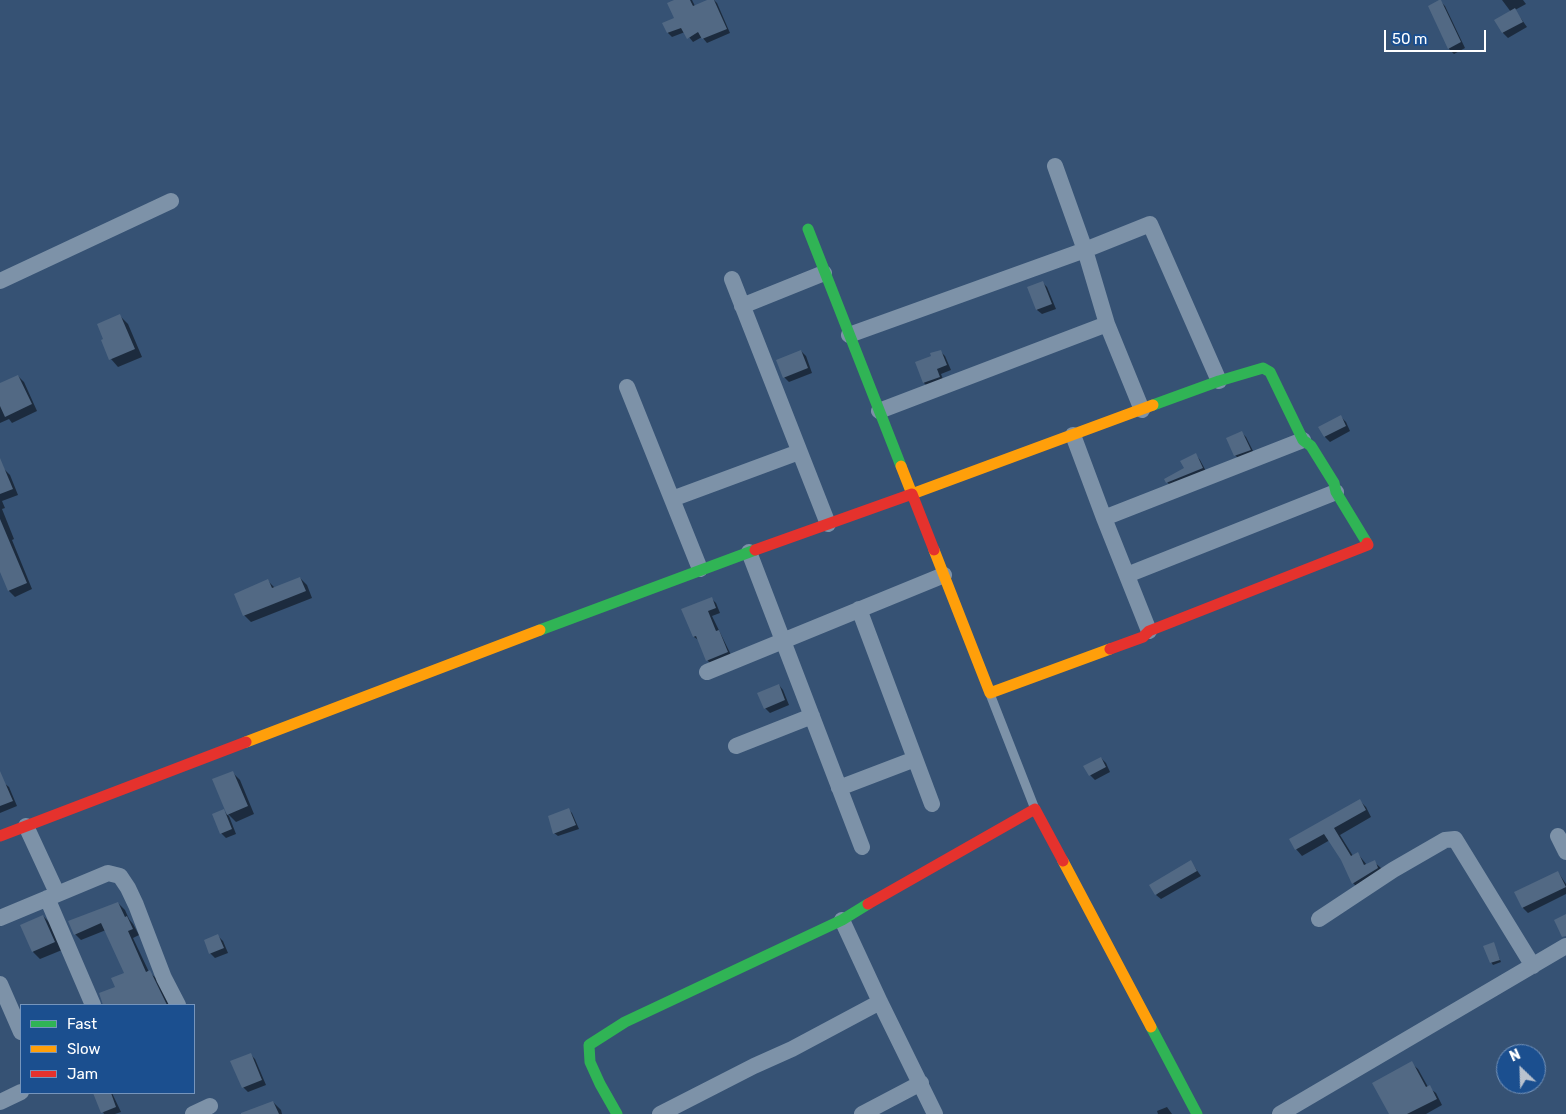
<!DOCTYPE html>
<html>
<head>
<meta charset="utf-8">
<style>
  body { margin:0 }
  #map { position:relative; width:1566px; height:1114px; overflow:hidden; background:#365274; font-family:Rubik,sans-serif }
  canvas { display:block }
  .legend { position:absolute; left:20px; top:1004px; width:175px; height:90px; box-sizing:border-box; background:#1b4f8f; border:1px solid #7695bc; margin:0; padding:6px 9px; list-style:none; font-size:15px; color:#fff }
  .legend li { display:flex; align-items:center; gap:10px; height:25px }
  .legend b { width:25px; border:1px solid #7695bc }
  .north { position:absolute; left:1496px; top:1044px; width:50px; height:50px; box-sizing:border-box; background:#1b4f8f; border:1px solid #7695bc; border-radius:50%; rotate:336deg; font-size:14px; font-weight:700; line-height:20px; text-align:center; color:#fff }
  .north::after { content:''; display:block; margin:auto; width:18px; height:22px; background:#b9c2ce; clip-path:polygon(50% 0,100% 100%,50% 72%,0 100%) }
  .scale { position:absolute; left:1384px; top:30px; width:102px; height:22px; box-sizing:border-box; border:2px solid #fff; border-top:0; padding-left:6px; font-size:15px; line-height:18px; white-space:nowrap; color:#fff; -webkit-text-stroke:4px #1b4f8f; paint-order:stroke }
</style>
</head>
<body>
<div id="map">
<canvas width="1566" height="1114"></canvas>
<ul class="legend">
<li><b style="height:6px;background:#30b455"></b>Fast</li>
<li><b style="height:6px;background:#ff9f0a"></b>Slow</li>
<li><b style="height:6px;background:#e5322d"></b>Jam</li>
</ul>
<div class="north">N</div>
<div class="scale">50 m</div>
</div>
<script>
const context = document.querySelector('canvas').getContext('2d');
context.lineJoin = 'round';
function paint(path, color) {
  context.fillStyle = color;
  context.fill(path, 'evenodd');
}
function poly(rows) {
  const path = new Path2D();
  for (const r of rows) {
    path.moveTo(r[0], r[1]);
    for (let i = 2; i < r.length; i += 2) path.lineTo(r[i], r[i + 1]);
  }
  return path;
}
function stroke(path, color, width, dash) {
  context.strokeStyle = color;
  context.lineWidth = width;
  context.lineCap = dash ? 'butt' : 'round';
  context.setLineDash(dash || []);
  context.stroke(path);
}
const shadow = poly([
  [677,0,692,0,695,6,710,0,714,0,717,3,730,33,707,43,702,37,693,42,685,32,672,37,668,33,664,23,675,19],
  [1502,0,1523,0,1526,4,1515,10,1527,27,1508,38,1503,33,1496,20,1511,12],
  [1440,1,1445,6,1465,48,1454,54,1449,49,1429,6],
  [1042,282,1047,287,1056,309,1042,314,1037,310,1029,288],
  [120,316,128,324,142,357,118,367,111,359],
  [801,351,806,356,812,373,789,382,784,377],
  [940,351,945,356,951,370,941,374,944,382,929,388,924,383,917,363,933,357],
  [18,376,24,382,37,411,12,423,9,419,0,423,0,384],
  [1341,417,1346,422,1350,431,1330,442,1325,437,1320,427],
  [1241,432,1246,437,1255,455,1240,460,1235,455],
  [1196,455,1200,460,1207,473,1172,487,1167,482,1186,469],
  [4,469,10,475,18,495,2,501,5,508,2,509,14,539,12,540,32,589,15,597,9,591,0,569,0,471],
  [300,578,307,585,312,598,251,622,244,615,268,581,275,588],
  [711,598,716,603,720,613,712,616,732,657,712,665,708,661,700,641,694,637,683,610],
  [779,685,783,690,789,705,770,713,765,708],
  [1101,758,1106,763,1110,772,1095,780,1090,775],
  [232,772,240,780,254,814,236,822,228,814],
  [4,783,9,787,17,806,0,813,0,784],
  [1360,801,1366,807,1371,817,1340,835,1353,856,1358,854,1367,865,1374,862,1381,868,1384,874,1360,890,1353,883,1342,859,1330,840,1302,856,1296,849],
  [569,810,572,813,579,829,558,836,554,833],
  [224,811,229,816,236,834,226,838,221,833],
  [1191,862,1201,876,1161,899,1156,895],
  [1558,872,1566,884,1566,894,1528,913,1523,908,1516,892],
  [118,903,125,910,129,919,133,924,139,935,133,938,149,972,156,978,169,1005,105,1005,100,994,116,988,126,974,106,930,81,940,75,934],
  [43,916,51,924,62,950,40,959,33,952],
  [218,936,223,941,228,953,215,958,210,953],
  [1493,943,1501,962,1493,965,1491,962],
  [250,1054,255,1059,266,1085,248,1092,243,1087],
  [1411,1063,1418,1069,1428,1087,1436,1093,1442,1105,1426,1114,1390,1114],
  [94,1093,112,1093,121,1112,115,1114,104,1114],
  [273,1102,281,1110,282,1114,243,1114],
  [1167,1107,1172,1114,1158,1114,1157,1111]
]);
const building = poly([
  [674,0,690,0,693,6,707,0,714,0,727,29,702,39,698,32,687,39,681,28,667,33,662,23,674,18,667,3],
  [1439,0,1441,0,1461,42,1448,49,1428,6],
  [1515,8,1523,22,1502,33,1494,20],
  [1043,281,1052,304,1036,310,1027,287],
  [120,314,135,349,109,360,101,340,103,339,97,324],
  [801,350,808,368,783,378,776,360],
  [941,350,947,365,937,369,940,377,923,383,915,362,931,356,930,353],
  [18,375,32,404,5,417,0,406,0,383],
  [1341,415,1346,426,1324,437,1318,427],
  [1242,431,1251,450,1234,456,1226,438],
  [1196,453,1203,468,1166,483,1164,479,1184,468,1180,461],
  [0,458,13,489,0,494],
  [0,519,27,583,8,591,0,572],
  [300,577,306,591,243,616,234,594,268,579,272,588],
  [712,597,716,608,708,611,716,631,719,630,728,652,706,661,696,636,693,637,681,609],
  [779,684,785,700,764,709,757,693],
  [1101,757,1106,767,1089,776,1083,766],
  [0,771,13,801,0,806],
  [233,771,248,806,227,815,212,779],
  [1360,799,1366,810,1334,828,1351,856,1358,852,1364,865,1375,860,1378,868,1352,884,1341,860,1324,834,1295,850,1289,839],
  [569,808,576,825,553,834,548,816],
  [224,809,232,829,220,834,212,814],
  [1191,860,1197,871,1155,895,1149,885],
  [1558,871,1566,887,1522,908,1514,892],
  [118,902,125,917,127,916,133,929,128,931,146,972,150,970,167,1005,103,1005,99,993,115,987,111,978,124,973,101,923,74,935,68,921],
  [1566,914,1566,936,1562,937,1554,920],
  [43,915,55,942,32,952,20,925],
  [218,934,224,948,209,954,204,940],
  [1494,942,1500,960,1490,963,1483,946],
  [251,1053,262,1080,242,1088,230,1061],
  [1412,1061,1426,1087,1430,1085,1437,1099,1407,1114,1389,1114,1372,1083],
  [93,1093,111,1093,116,1107,101,1113],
  [273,1101,279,1114,241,1114,241,1113]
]);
const lane = poly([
  [990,694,1035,809]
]);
const street = poly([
  [1055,166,1085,250,1107,324,1142,410],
  [732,279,828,524],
  [0,281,171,201],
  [742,306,824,273],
  [849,335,1085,250,1150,224,1219,381],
  [627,387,700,569],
  [879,411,1107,324],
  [1073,435,1104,518,1149,631],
  [672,499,799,452],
  [1104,518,1303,440],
  [749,552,862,847],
  [1127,575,1336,492],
  [859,609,932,804],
  [707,672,944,575],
  [736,746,812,716],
  [839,788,915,759],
  [26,826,57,893],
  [1558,836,1566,852],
  [47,898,93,1005],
  [0,918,108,873,120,876,128,888,136,905,164,978,178,1005],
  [1319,919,1393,870,1445,840,1455,839,1533,966],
  [842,920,880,1002,935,1114],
  [0,984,21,1032],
  [0,1102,21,1092],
  [193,1114,210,1106],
  [660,1114,754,1066,792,1049,880,1002],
  [862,1114,921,1083],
  [1280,1114,1566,946]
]);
const fast = poly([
  [808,229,901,466],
  [1153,405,1219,381,1263,368,1270,372,1303,440,1311,446,1334,483,1336,492,1367,543],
  [540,630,755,550],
  [1151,1027,1197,1114],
  [617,1114,600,1084,590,1062,589,1045,625,1022,842,920,868,904]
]);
const slow = poly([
  [901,466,912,494,1153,405],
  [934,550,990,693,1110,649],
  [246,742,540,630],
  [1063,861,1151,1027]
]);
const jam = poly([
  [755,550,912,494,934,550],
  [1110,649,1143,637,1149,631,1368,545,1367,543],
  [0,836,246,742],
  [868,904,1035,809,1063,861]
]);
paint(shadow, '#0007');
paint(building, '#526984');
stroke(lane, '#7d92a8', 9);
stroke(street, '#7d92a8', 16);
stroke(fast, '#30b455', 11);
stroke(slow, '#ff9f0a', 11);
stroke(jam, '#e5322d', 11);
</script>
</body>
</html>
